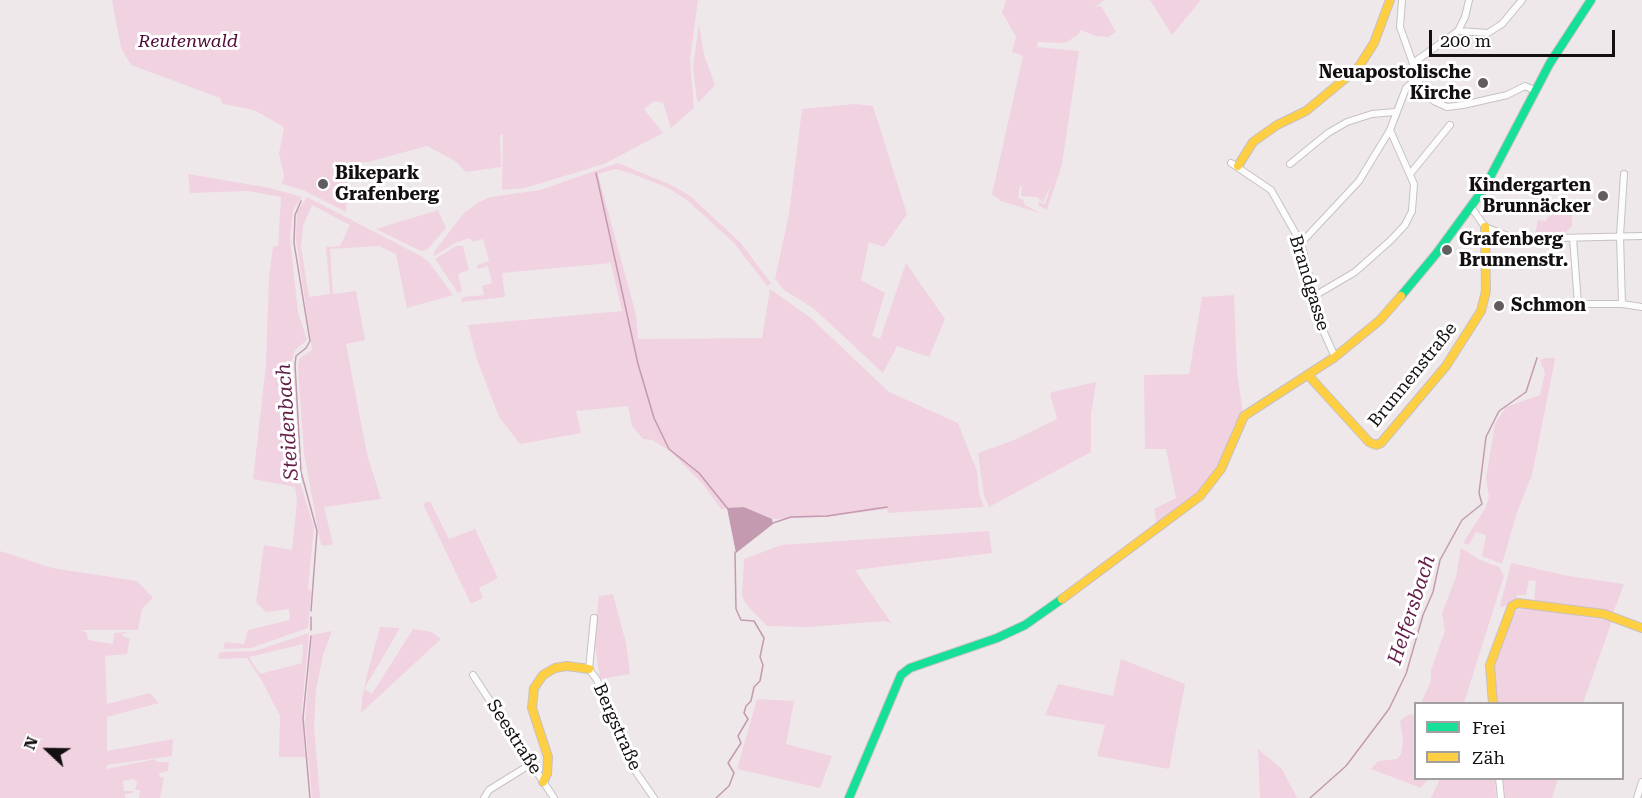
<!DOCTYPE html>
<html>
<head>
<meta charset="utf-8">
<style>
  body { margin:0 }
  #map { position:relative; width:1642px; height:798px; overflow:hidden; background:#efe8eb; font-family:"Roboto Serif",serif }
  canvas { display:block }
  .legend { position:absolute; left:1414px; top:702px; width:210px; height:78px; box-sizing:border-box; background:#fff; border:2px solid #a19fa0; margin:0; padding:8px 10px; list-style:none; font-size:18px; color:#141012 }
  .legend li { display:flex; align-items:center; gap:12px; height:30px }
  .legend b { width:30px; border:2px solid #a19fa0 }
  .north { position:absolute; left:18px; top:720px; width:60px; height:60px; -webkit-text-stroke:4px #fff; paint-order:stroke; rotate:292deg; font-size:16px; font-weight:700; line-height:24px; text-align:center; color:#141012 }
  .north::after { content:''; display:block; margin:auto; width:21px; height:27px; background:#141012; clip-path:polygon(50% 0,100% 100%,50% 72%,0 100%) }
  .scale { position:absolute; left:1429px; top:30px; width:186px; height:27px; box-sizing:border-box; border:3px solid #141012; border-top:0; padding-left:8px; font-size:18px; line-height:21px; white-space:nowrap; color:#141012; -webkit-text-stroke:4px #fff; paint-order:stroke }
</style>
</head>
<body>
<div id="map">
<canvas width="1642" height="798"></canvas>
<ul class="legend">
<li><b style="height:8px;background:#16e098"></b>Frei</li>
<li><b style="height:8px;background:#ffcf43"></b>Zäh</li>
</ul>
<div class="north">N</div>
<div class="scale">200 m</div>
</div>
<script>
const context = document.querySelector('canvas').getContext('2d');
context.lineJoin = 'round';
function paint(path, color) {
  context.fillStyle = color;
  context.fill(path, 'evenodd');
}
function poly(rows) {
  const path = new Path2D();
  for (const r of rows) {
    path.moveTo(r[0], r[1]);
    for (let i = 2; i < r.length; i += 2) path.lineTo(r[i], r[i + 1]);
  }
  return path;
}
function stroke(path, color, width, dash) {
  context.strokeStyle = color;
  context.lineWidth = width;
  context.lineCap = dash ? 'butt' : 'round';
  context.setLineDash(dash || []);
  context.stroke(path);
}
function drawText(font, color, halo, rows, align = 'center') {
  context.font = font + ' "Roboto Serif",serif';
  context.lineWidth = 6;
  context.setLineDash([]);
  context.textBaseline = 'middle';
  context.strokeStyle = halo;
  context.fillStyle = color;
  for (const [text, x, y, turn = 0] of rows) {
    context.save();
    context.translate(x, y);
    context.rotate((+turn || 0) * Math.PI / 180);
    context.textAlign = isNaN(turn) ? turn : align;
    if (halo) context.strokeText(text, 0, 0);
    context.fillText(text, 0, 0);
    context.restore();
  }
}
const green = poly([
  [112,0,698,0,690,59,694,108,671,128,663,103,654,101,644,109,663,133,604,164,525,188,503,190,502,188,503,134,500,135,501,167,466,172,455,161,427,146,368,162,349,163,346,212,303,190,282,184,284,176,279,153,284,128,282,126,254,110,223,104,220,98,131,65,121,48],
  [1006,0,1104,0,1095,7,1101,6,1116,32,1108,37,1096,36,1081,30,1078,35,1065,43,1038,42,1037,47,1079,51,1062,164,1047,210,1038,205,1039,202,1045,204,1051,185,1043,202,1037,197,1021,196,1022,186,1020,186,1018,198,1023,200,1025,205,1040,213,1001,201,992,194,1023,56,1012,52,1016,37,1002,12],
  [1150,0,1201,0,1172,35],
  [699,24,704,55,715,85,699,102,697,101,693,67],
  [854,104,873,106,907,214,884,247,869,242,861,280,885,293,872,336,880,339,906,263,945,319,929,357,897,346,883,373,813,308,784,290,775,279,789,214,802,109],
  [618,163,669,184,689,195,740,242,771,283,767,286,734,243,688,201,668,188,630,173,615,169,598,174,636,315,638,339,762,338,770,289,811,318,889,392,958,423,977,471,979,493,984,507,888,513,887,509,826,517,772,519,744,507,721,509,702,483,670,451,652,440,643,439,632,426,628,406,576,411,581,433,520,444,499,417,477,360,468,325,622,311,611,263,502,273,505,297,461,302,463,297,484,295,482,286,492,283,488,266,478,269,477,265,489,261,483,239,472,242,470,238,457,242,434,256,434,252,463,214,477,203,490,197,540,190],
  [188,174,270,188,302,197,293,210,290,238,298,312,307,340,295,350,291,364,298,476,314,527,308,589,311,591,308,628,251,648,223,649,225,642,244,644,248,630,290,620,289,609,266,612,256,602,264,545,292,550,297,501,295,487,253,479,266,365,269,277,273,247,278,246,281,197,248,191,190,193],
  [307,197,421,256,429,262,453,295,407,308,396,254,379,246,330,249,333,294,356,291,365,340,346,344,367,454,381,499,324,507,333,544,324,546,321,545,304,454,298,367,299,359,312,350,296,239,297,211],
  [312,205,350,225,340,246,326,247,330,294,309,297,301,247,303,226],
  [438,210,446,228,427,250,421,251,376,229],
  [1550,214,1572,215,1572,226,1565,233,1535,234,1538,220,1546,221],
  [456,246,463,246,469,270,458,274,462,291,458,293,435,259],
  [1234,295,1237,371,1243,413,1234,425,1220,463,1204,487,1157,524,1154,509,1176,498,1166,449,1145,449,1144,375,1189,374,1202,297],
  [1546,358,1555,358,1553,370,1532,475,1517,512,1502,564,1482,556,1486,535,1476,532,1469,545,1463,543,1486,507,1489,497,1486,478,1495,424,1506,407,1540,395,1545,373,1540,360],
  [1096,382,1091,415,1091,452,989,507,984,496,978,453,1014,440,1057,419,1050,394,1052,392],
  [430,501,449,539,475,529,498,578,479,588,483,598,471,604,423,504],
  [989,531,992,553,855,570,892,624,885,621,808,627,767,626,746,604,742,596,744,559,781,545],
  [1461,548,1480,560,1499,567,1504,576,1464,703,1421,703,1431,681,1431,670,1445,631,1442,613,1456,577],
  [0,551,52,568,137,581,153,598,142,609,138,630,81,630,87,633,88,640,113,644,114,633,128,632,121,635,130,639,127,654,105,656,107,704,150,693,159,703,107,717,107,751,173,739,172,756,107,765,106,769,156,759,157,762,169,762,168,771,159,773,160,777,164,778,160,798,139,798,140,790,135,790,137,782,134,779,123,781,124,791,133,791,133,793,125,794,125,798,0,798],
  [1511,563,1568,576,1624,584,1613,613,1534,601,1536,581,1529,580,1526,595,1517,595,1516,600,1504,607,1500,606],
  [613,594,626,643,630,674,600,679,594,639,599,596],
  [1526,608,1612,621,1583,703,1497,703,1494,667,1511,615,1517,610],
  [380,627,400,628,364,689,372,694,413,629,432,632,441,639,361,713,362,699,366,679],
  [332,631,323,655,316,690,314,727,320,798,312,798,305,723,312,635],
  [309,633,302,708,305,757,279,757,280,716,262,681,247,658,219,659,218,654,222,652,255,651],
  [303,644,302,663,260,674,249,657],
  [1121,659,1185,684,1169,769,1097,756,1105,725,1045,715,1058,684,1113,696],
  [757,699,794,701,786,744,832,756,820,788,737,769],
  [1409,714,1415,715,1416,778,1428,779,1421,788,1371,769,1378,761,1397,759,1401,754,1403,742,1400,721],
  [1258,749,1282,769,1297,798,1260,798],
  [1440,779,1495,779,1496,798,1431,798],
  [1503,779,1503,778,1558,779,1552,798,1505,798]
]);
const water = poly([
  [744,507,772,519,773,524,736,553,727,508]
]);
const stream = poly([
  [596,173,638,364,654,418,669,449,699,473,728,509],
  [301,201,295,215,294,243,310,341,306,348,296,356,295,365,301,472,317,531,311,611],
  [773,523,791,517,827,516,887,507],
  [311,630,311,617],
  [310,798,303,718,311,636],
  [716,798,729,786,734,773,728,763,741,743,738,736,748,719,744,713,746,706,751,701,754,687,760,681,763,665,760,657,764,638,754,621,741,620,736,609,735,552],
  [1310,798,1346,766,1389,709,1406,674,1423,615,1433,592,1440,560,1462,520,1482,504,1479,493,1486,437,1499,411,1526,392,1537,358]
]);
const street = poly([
  [1402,0,1400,27,1416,72,1416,79,1434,101,1447,107,1463,105,1507,95,1525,86,1536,91],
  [1458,31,1488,33,1502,24,1522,0],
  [1413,63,1458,31,1465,17,1469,0],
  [1231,163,1271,190,1301,243,1322,328,1335,357],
  [1290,164,1328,133,1347,122,1372,114,1395,112],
  [1410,174,1450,125],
  [1471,207,1485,227,1516,239,1642,236],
  [1573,238,1578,304,1622,304,1642,307],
  [1301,243,1359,181,1390,130,1406,88,1416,79],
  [1316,295,1355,272,1391,240,1405,225,1412,211,1414,184,1390,130],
  [1622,304,1620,236,1624,174],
  [594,618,589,669,597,680,636,772,654,798],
  [473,675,554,798],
  [1499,778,1501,798],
  [484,798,489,790,531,764],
  [1637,798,1642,782]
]);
const fast = poly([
  [1401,296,1436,254,1485,187,1550,63,1591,0],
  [849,798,901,675,910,668,997,638,1025,625,1062,599]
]);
const slow = poly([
  [1238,166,1253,142,1277,125,1306,111,1358,68,1374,43,1390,0],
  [1308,375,1369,442,1376,445,1381,443,1446,366,1481,311,1486,291,1485,227],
  [1062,599,1200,496,1221,469,1244,416,1335,357,1380,320,1401,296],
  [1493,704,1490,665,1512,606,1518,603,1604,614,1642,628],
  [543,782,547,774,548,757,532,708,534,688,543,675,555,668,567,666,589,669]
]);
const markers = [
  [1483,83,6,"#615c5e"],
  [323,184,6,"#615c5e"],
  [1603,196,6,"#615c5e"],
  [1447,250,6,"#615c5e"],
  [1499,306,6,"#615c5e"]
];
const parkNames = [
  ["Reutenwald",188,42]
];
const poiNames = [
  ["Neuapostolische",1471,73,"right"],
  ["Kirche",1471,94,"right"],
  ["Bikepark",335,174],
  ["Grafenberg",335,195],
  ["Kindergarten",1591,186,"right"],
  ["Brunnäcker",1591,207,"right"],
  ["Grafenberg",1459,240],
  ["Brunnenstr.",1459,261],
  ["Schmon",1511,306]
];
const streetNames = [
  ["Brandgasse",1309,283,73],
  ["Brunnenstraße",1413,375,-51],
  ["Bergstraße",617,727,66],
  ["Seestraße",514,737,57]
];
const waterNames = [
  ["Steidenbach",288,422,-94],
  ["Helfersbach",1412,610,-72]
];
paint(green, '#f1d2e1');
paint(water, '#c39aaf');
stroke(stream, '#c39aaf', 1.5);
stroke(street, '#c6c1c3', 8);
stroke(fast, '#c6c1c3', 10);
stroke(slow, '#c6c1c3', 10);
stroke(street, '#fdfcfc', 6);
stroke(fast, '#16e098', 8);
stroke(slow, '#ffcf43', 8);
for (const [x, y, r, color] of markers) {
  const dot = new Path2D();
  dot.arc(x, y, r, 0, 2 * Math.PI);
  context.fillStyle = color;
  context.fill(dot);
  stroke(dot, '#fff', 2);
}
drawText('italic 18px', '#4e0835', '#fff', parkNames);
drawText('bold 18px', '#141012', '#fff', poiNames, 'left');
drawText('18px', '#141012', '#fff', streetNames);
drawText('italic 20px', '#631f48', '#fff', waterNames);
</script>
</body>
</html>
